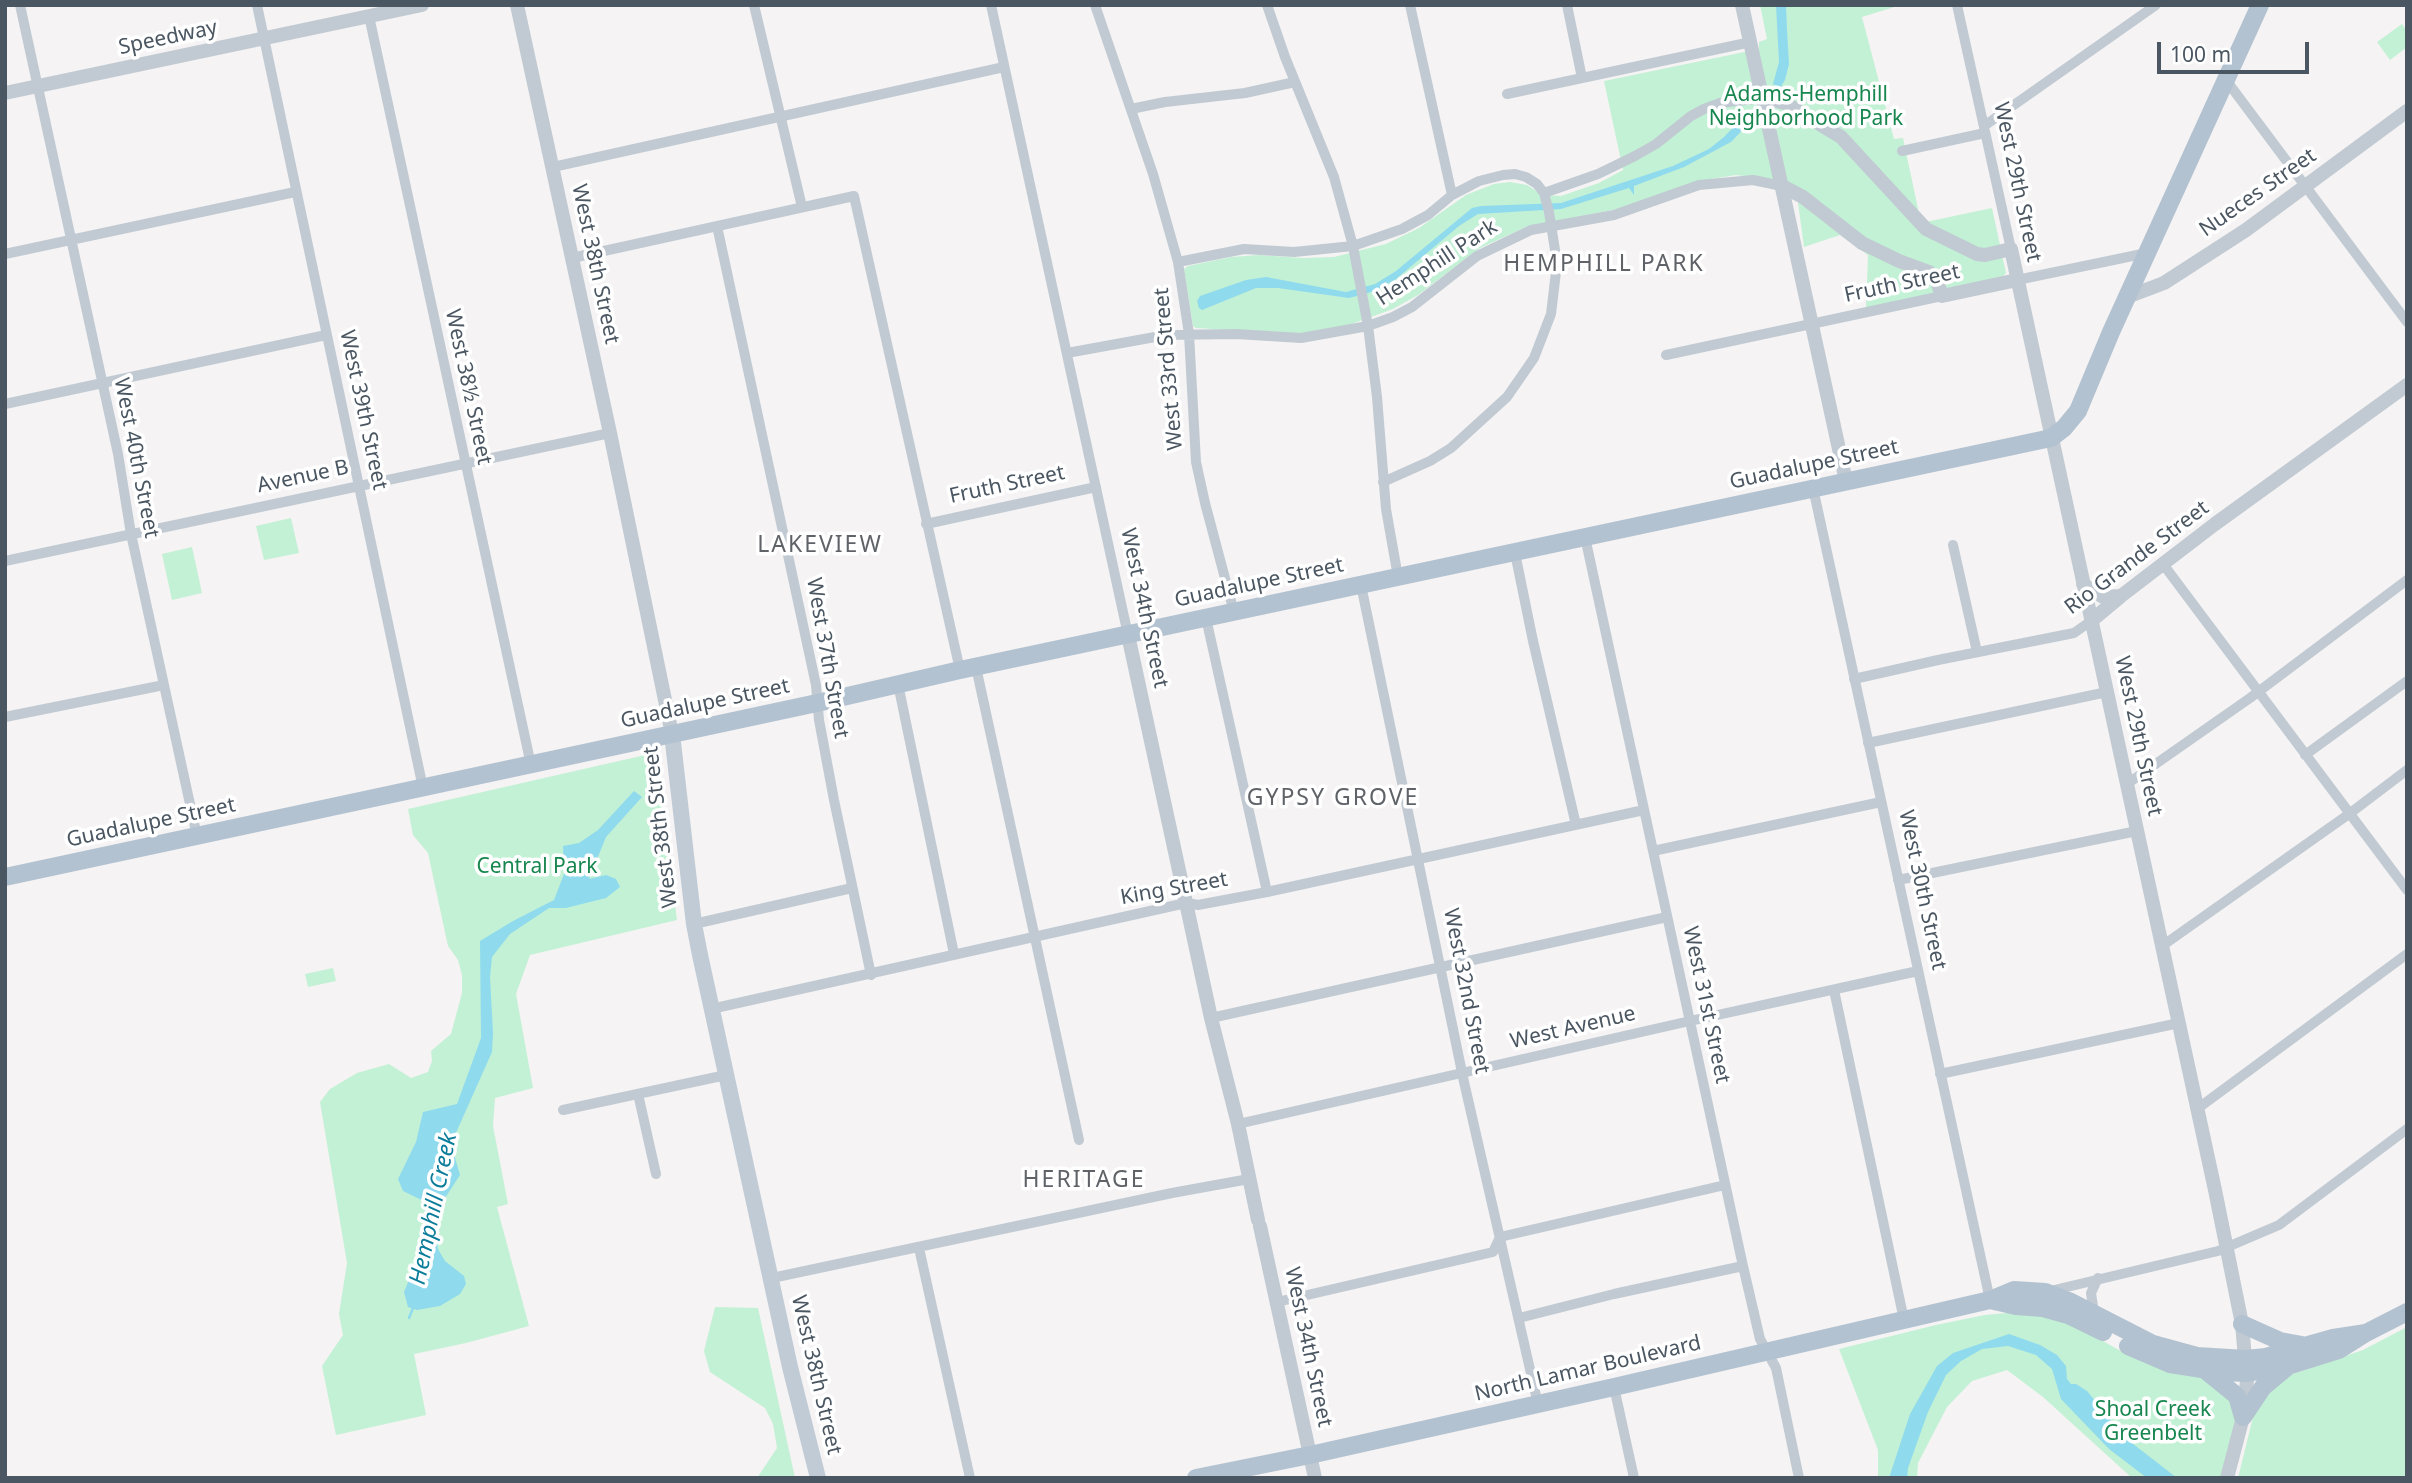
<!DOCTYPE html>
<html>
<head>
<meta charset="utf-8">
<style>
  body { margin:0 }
  #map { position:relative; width:2412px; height:1483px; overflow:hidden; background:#f5f3f3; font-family:"Noto Sans",sans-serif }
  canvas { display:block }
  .frame { position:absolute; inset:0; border:7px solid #4a5661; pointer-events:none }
  .scale { position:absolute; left:2157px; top:42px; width:152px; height:32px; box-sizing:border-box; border:4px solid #4a5661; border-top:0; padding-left:9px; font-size:21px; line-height:24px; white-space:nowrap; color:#4a5661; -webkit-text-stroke:5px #fff; paint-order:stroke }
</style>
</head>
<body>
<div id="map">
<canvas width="2412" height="1483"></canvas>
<div class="frame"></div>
<div class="scale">100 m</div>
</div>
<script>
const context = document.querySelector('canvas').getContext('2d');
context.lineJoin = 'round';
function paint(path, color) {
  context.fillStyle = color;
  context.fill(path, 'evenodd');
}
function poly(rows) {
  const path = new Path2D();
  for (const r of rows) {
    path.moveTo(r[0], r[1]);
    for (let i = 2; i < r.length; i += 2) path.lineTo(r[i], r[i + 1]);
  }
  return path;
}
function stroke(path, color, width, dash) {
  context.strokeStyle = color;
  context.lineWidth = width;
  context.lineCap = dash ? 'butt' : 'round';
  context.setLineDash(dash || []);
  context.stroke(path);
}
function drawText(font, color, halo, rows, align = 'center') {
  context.font = font + ' "Noto Sans",sans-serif';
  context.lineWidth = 7;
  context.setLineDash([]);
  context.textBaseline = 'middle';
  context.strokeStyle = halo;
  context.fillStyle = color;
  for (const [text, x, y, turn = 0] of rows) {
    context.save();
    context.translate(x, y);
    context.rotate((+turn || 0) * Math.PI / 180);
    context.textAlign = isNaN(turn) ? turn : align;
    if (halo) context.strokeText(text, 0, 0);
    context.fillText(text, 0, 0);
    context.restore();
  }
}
const green = poly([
  [1760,5,1901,5,1862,17,1894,139,1903,138,1921,223,1992,208,2006,273,1999,281,1866,309,1868,255,1840,235,1804,247,1796,188,1787,181,1736,175,1705,180,1628,207,1526,227,1480,248,1418,295,1393,309,1338,329,1307,333,1279,333,1196,328,1193,326,1184,269,1188,266,1231,257,1259,255,1303,258,1334,257,1386,244,1419,228,1466,195,1494,184,1510,182,1527,185,1543,195,1561,196,1599,183,1623,170,1604,81,1759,49,1759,42,1767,39],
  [2402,24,2407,31,2407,47,2390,60,2377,42],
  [291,518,299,553,264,560,256,526],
  [192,547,202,593,172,600,162,554],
  [654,753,677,920,530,955,516,994,533,1088,495,1098,493,1126,508,1204,497,1207,529,1326,466,1343,414,1354,426,1415,336,1435,322,1366,343,1335,339,1314,347,1263,320,1102,330,1089,357,1073,389,1064,411,1078,428,1072,432,1061,431,1051,451,1034,462,993,462,975,458,960,448,946,428,853,413,835,408,809],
  [333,968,336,981,308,987,305,974],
  [715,1307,758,1308,795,1478,757,1478,777,1448,773,1424,765,1408,710,1372,704,1351],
  [2016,1312,2048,1317,2078,1327,2119,1350,2157,1366,2202,1377,2234,1402,2236,1423,2222,1478,2132,1478,2043,1397,2007,1370,1972,1381,1947,1407,1918,1463,1917,1478,1878,1478,1878,1450,1839,1349,1936,1325,1985,1315],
  [2407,1327,2407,1478,2238,1478,2255,1409,2272,1381,2363,1350]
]);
const water = poly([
  [1776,5,1786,5,1787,30,1789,64,1785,80,1780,88,1773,84,1779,62],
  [1747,113,1754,118,1731,142,1684,167,1634,186,1634,195,1629,188,1561,209,1478,214,1459,226,1396,279,1375,291,1349,298,1278,288,1256,288,1202,310,1199,308,1197,301,1200,296,1246,280,1266,277,1346,292,1375,284,1396,271,1472,208,1481,206,1561,203,1673,166,1709,149,1724,137],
  [634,791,642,797,606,837,589,879,606,875,616,879,620,887,606,898,566,908,549,908,510,934,492,957,490,977,493,1033,492,1052,451,1144,460,1175,445,1198,438,1217,436,1237,438,1249,445,1261,464,1276,466,1284,460,1294,440,1306,417,1310,408,1307,404,1292,414,1268,424,1252,430,1234,434,1206,403,1191,398,1179,416,1142,423,1112,457,1104,481,1038,480,941,513,921,554,900,564,874,563,846,579,843,598,830],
  [2009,1334,2040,1345,2057,1355,2066,1366,2067,1379,2071,1384,2076,1384,2087,1391,2128,1440,2177,1478,2147,1478,2109,1449,2061,1399,2052,1369,2036,1355,2008,1346,1982,1349,1961,1361,1946,1375,1928,1412,1908,1468,1907,1478,1889,1478,1910,1414,1937,1366,1953,1353]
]);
const stream = poly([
  [409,1318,413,1308]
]);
const minor = poly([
  [20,5,118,454,131,534,197,836],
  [257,5,423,788],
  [754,5,802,207],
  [991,5,1128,635],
  [1095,5,1153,174,1178,262,1189,334,1196,462,1205,503,1234,612],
  [1267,5,1285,57,1334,177,1353,246,1368,326,1377,397,1386,509,1398,577],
  [1410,5,1452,195],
  [1567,5,1582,78],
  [1957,5,2011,249],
  [369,16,531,765],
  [2226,80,2407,322],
  [1507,94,1751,42],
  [1131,109,1165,102,1245,93,1295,82],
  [1984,126,2156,5],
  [1902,151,1985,133],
  [553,167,1004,67],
  [1544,193,1598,174,1635,156,1656,144,1691,116,1704,109,1720,103,1763,98],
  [717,226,816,685,819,720,834,800,871,975],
  [5,254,295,192],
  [572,258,854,196,960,670],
  [1178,262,1244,249,1294,252,1353,246,1402,229,1428,215,1452,195,1479,181,1503,175,1515,174,1526,177,1537,184,1544,193,1549,212,1555,250,1556,272,1551,314,1534,358,1507,397,1451,448,1430,461,1383,482],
  [2017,280,2147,253],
  [1067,353,1166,335,1236,334,1301,338,1368,326,1393,317,1412,307,1477,256,1531,230,1614,215,1699,185,1753,180,1782,186],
  [1666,355,1942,296],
  [5,404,326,335],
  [1813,488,1990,1300],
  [926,524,1096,487],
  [1585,537,1743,1266,1760,1339,1776,1368,1799,1478],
  [1953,545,1977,652],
  [1515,553,1533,641,1576,825],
  [5,561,610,433],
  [2163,564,2407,890],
  [1361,585,1464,1082,1538,1404],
  [1206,618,1267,892],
  [976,667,1079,1140],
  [1854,679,1938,660,2074,633,2091,621],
  [898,684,954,954],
  [5,717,164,685],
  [1868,743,2107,692],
  [2305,755,2407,681],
  [2127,784,2250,698,2407,580],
  [1653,851,1881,802],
  [1898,880,2137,831],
  [694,924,852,888],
  [2162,946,2349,814,2407,770],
  [1834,990,1904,1320],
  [711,1009,1177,905,1187,903,1198,905,1267,892,1644,810],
  [1211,1018,1667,917],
  [1940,1074,2179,1023],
  [638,1094,656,1174],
  [2197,1109,2407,954],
  [563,1110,726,1075],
  [1238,1124,1681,1023,1918,971],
  [919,1248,970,1478],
  [772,1278,1172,1193,1249,1179],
  [2046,1292,2218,1251,2279,1225,2407,1129],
  [1277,1302,1493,1252,1500,1237,1725,1185],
  [2094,1313,2091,1293,2098,1278],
  [1519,1318,1614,1294,1743,1266],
  [1614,1387,1634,1478]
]);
const tertiary = poly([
  [517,5,610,433,672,734],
  [1742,5,1846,481],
  [5,93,422,5],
  [1763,98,1785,103,1841,137,1926,229,1977,254,1985,255,2011,249,2215,1190,2242,1324,2247,1381,2243,1417,2227,1478],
  [1782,186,1803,197,1862,243,1899,261,1929,272,1937,281,1942,296,2017,280],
  [2127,297,2164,283,2246,230,2407,111],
  [2083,584,2103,597,2121,596],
  [2091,621,2121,596,2215,524,2407,385],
  [1128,635,1211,1018,1238,1124,1258,1220],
  [1260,1226,1315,1478]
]);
const secondary = poly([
  [672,734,694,924,700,955,790,1367,818,1478]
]);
const primary = poly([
  [5,877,817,703,960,670,2051,438,2064,428,2078,411,2111,332,2260,5],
  [1990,1300,2016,1306,2043,1308,2068,1315,2103,1332],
  [2242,1324,2280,1341,2302,1345],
  [2128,1346,2170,1364,2221,1372,2247,1373,2288,1366,2339,1350,2366,1333,2407,1312],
  [2205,1370,2237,1396,2243,1417],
  [2243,1417,2263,1387,2287,1367],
  [1196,1478,1310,1455,1614,1387,1990,1300,2014,1290,2045,1292,2071,1302,2153,1344,2197,1356,2246,1359,2266,1357,2333,1338,2366,1333]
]);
const streetNames = [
  ["Speedway",168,38,-12],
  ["West 29th Street",2017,182,78],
  ["Nueces Street",2258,193,-35],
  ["Hemphill Park",1437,263,-33],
  ["West 38th Street",595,264,78],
  ["Fruth Street",1902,284,-12],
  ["West 33rd Street",1169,369,-95],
  ["West 38½ Street",468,387,78],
  ["West 39th Street",363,410,78],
  ["West 40th Street",136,458,79],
  ["Guadalupe Street",1814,465,-12],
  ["Avenue B",303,477,-12],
  ["Fruth Street",1007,485,-12],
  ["Rio Grande Street",2137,558,-37],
  ["Guadalupe Street",1259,583,-12],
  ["West 34th Street",1144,608,78],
  ["West 37th Street",827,658,80],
  ["Guadalupe Street",705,704,-12],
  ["West 29th Street",2138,736,78],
  ["Guadalupe Street",151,823,-12],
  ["West 38th Street",661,827,-97],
  ["King Street",1174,889,-10],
  ["West 30th Street",1922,890,78],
  ["West 32nd Street",1466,991,79],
  ["West 31st Street",1706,1005,78],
  ["West Avenue",1573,1028,-13],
  ["West 34th Street",1308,1347,78],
  ["North Lamar Boulevard",1588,1369,-13],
  ["West 38th Street",816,1375,77]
];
const parkNames = [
  ["Adams-Hemphill",1806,95],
  ["Neighborhood Park",1806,119],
  ["Central Park",537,867],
  ["Shoal Creek",2153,1410],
  ["Greenbelt",2153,1434]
];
const neighbourhoodNames = [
  ["HEMPHILL PARK",1604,264],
  ["LAKEVIEW",820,545],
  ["GYPSY GROVE",1333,798],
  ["HERITAGE",1084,1180]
];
const waterNames = [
  ["Hemphill Creek",434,1209,-78]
];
paint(green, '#c3f1d5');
paint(water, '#90daee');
stroke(stream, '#90daee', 2.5);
stroke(minor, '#c1cad2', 10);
stroke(tertiary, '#c1cad2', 14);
stroke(secondary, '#c1cbd6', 16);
stroke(primary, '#b3c2d1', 18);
drawText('21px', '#4a5661', '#fff', streetNames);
drawText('21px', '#17864f', '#fff', parkNames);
context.letterSpacing = '2px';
drawText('23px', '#5f6368', '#fff', neighbourhoodNames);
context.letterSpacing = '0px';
drawText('italic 23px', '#0c7c9b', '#fff', waterNames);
</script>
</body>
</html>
